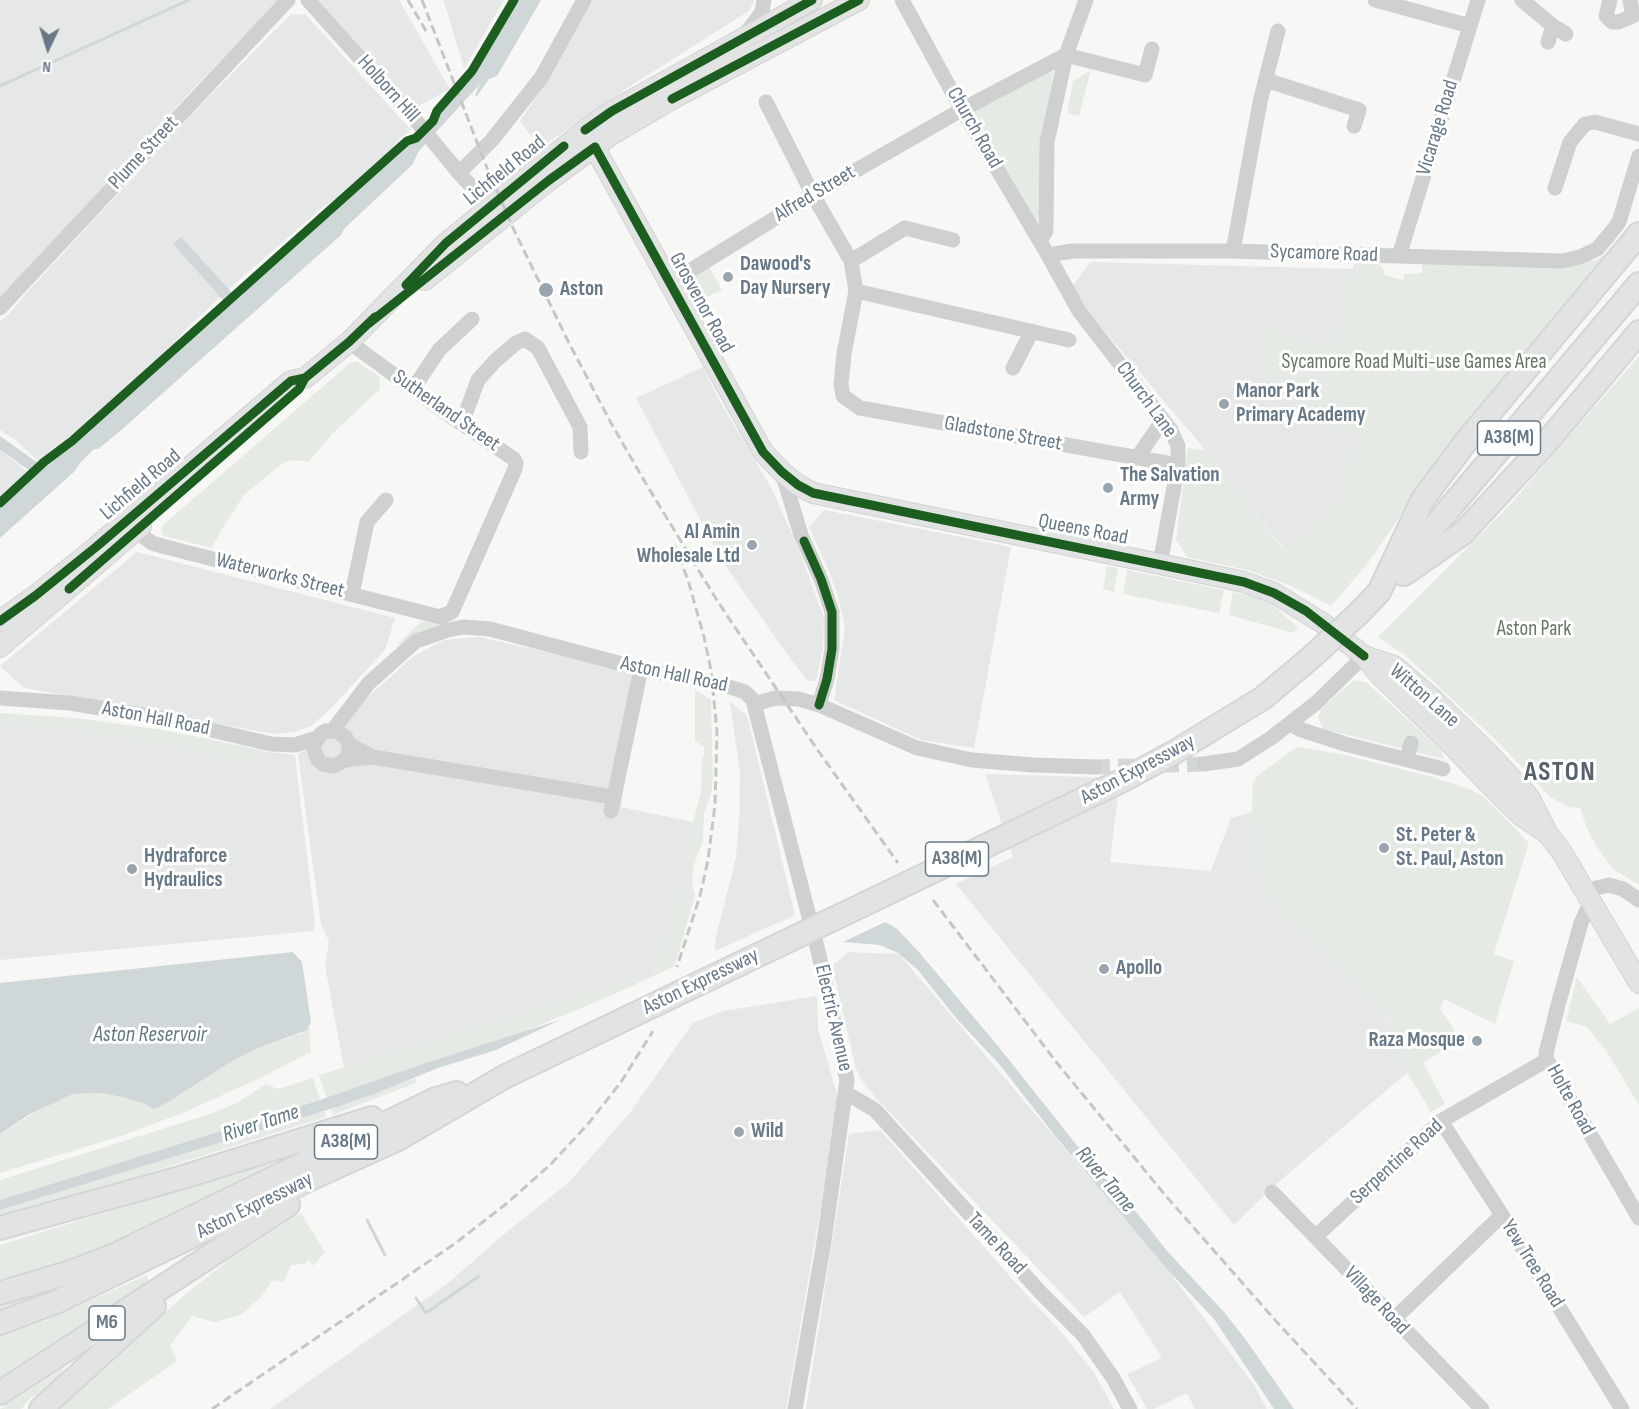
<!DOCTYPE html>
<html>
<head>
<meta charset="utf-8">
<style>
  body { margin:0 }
  #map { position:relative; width:1639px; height:1409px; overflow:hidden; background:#f7f7f6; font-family:"Sofia Sans Condensed",sans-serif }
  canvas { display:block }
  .north { position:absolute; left:18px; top:18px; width:60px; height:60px; -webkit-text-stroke:4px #fff; paint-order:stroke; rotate:184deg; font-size:16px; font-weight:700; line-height:24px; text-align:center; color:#677887 }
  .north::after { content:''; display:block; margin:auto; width:21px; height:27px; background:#677887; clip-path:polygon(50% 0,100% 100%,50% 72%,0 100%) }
</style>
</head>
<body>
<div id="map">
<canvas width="1639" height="1409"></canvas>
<div class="north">N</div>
</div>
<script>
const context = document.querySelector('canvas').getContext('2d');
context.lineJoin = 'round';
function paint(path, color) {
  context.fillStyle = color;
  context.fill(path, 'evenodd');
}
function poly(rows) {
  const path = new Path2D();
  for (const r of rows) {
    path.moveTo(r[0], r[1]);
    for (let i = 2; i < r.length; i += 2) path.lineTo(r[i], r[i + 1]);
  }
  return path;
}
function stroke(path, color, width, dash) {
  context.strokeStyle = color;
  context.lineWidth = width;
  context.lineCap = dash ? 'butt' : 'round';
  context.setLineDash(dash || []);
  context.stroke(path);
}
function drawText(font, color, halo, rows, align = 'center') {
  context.font = font + ' "Sofia Sans Condensed",sans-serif';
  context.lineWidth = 6;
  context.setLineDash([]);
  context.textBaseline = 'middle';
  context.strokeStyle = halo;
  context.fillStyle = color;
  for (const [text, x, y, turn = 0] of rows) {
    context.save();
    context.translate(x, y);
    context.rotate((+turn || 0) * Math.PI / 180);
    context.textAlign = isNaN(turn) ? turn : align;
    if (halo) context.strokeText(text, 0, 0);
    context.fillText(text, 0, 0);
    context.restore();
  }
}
const built = poly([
  [0,0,279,0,193,89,0,298],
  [318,0,399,0,450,89,415,108],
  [443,0,504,0,464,69,448,14],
  [589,0,754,0,749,11,632,85,540,148,520,121,544,86],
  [291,14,306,15,411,130,398,140,395,147,379,163,335,202,324,206,229,289,185,330,173,346,118,397,40,463,17,441,0,430,0,321,8,315,29,290,197,109],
  [1090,262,1353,269,1333,347,1257,328,1284,407,1290,401,1303,418,1358,436,1339,502,1286,551,1197,440,1091,315,1073,286],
  [703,367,719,400,772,489,801,555,824,618,823,649,816,681,808,681,792,661,722,561,636,398],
  [0,450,29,473,0,501],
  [824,510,1011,547,974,748,921,740,834,700,845,628,838,596,828,569,809,527],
  [137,552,395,618,385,650,329,710,311,726,294,732,274,734,24,688,0,666],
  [479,637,640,673,621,807,693,822,695,828,682,892,654,973,344,1068,325,966,329,941,321,925,298,755,341,721,414,656,444,640],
  [730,702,747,715,795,915,715,951,715,940,736,858,739,820,740,771],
  [0,722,119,736,245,761,270,752,295,755,315,924,313,931,0,960],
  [985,774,1120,778,1110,862,1211,871,1231,818,1252,812,1259,882,1276,908,1379,1006,1386,1018,1408,1072,1275,1185,1234,1225,956,884,1013,857],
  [848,952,899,954,1168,1270,1254,1385,1267,1409,1195,1409,1187,1393,1154,1409,1147,1409,1127,1374,1162,1358,1120,1292,1084,1317,875,1097,861,1079,856,1069,832,966],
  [817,996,818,1029,839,1101,786,1409,270,1409,447,1284,503,1235,568,1183,629,1114,693,1023,723,1011],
  [880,1130,1023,1291,1056,1326,1093,1371,1114,1409,806,1409,849,1134]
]);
const green = poly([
  [1054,69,1041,143,1040,217,1036,221,972,111],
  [1091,70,1079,116,1067,113,1073,81],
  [1614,249,1418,490,1368,563,1331,606,1289,585,1247,570,1187,557,1176,540,1188,448,1206,451,1285,551,1339,502,1358,436,1303,418,1290,401,1284,407,1270,386,1257,327,1333,347,1354,263,1378,264,1383,268,1385,275,1403,280,1404,274,1422,273,1422,264,1579,265,1597,259],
  [709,267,722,290,695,302,689,286,689,281],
  [1639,356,1639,885,1613,869,1597,847,1587,829,1580,808,1569,807,1550,797,1499,743,1406,656,1378,637,1507,508],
  [356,361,379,376,380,389,332,434,309,462,294,460,284,462,244,495,219,534,212,548,164,536,161,532,163,525,350,363],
  [1107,566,1118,568,1114,592,1103,589],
  [1127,570,1224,590,1219,613,1123,594],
  [1233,592,1257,597,1271,604,1298,627,1293,633,1229,615],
  [422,621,440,625,419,632,397,646,397,645],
  [1354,680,1366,682,1441,750,1444,759,1323,729,1318,717,1322,708],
  [695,690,711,700,713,778,711,794,704,813,703,840,693,868,692,884,695,895,675,966,617,993,523,1032,425,1063,327,1098,319,1075,654,973,682,892,695,828,693,822,701,791,702,757,704,757,704,747,695,741],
  [0,713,76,718,170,731,270,752,245,761,119,736,0,722],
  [1297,747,1341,754,1433,777,1469,789,1484,797,1529,843,1494,954,1514,961,1495,1024,1444,999,1440,1008,1461,1041,1423,1062,1445,1104,1431,1112,1404,1067,1386,1018,1379,1006,1276,908,1259,882,1252,812,1253,781,1260,774],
  [1577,977,1610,1024,1639,1008,1639,1105,1607,1052,1587,1027,1566,1021],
  [309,1027,311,1052,256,1080,185,1112,124,1135,0,1173,0,1134,49,1104,73,1094,101,1093,122,1097,143,1103,154,1109,170,1101,229,1063,256,1049,302,1033],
  [313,1078,320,1100,0,1200,0,1180,210,1114,237,1103,266,1084,278,1089],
  [416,1078,417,1082,408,1086,333,1115,331,1109],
  [324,1111,326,1117,110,1185,0,1217,0,1210],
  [285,1157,120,1240,44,1269,0,1279,0,1245],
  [301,1213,325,1252,313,1266,309,1259,304,1264,291,1265,284,1282,273,1280,261,1297,241,1315,214,1322,192,1316,170,1346,177,1361,108,1409,58,1409,188,1292,233,1257],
  [139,1254,0,1315,0,1300],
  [147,1275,149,1282,0,1380,0,1337,45,1321],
  [63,1368,62,1378,42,1395,32,1397,21,1409,0,1409]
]);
const water = poly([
  [517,0,541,0,497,76,489,79,477,96,475,95,481,82,470,87,475,70],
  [419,139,422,143,413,164,344,229,341,235,119,432,98,449,94,449,80,463,75,471,0,538,0,508,32,477,29,470,0,450,0,436,38,463,47,465,151,374,224,306,223,300,173,244,181,237,232,293,238,294,405,145],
  [885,922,896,928,918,951,998,1046,1075,1143,1142,1219,1167,1251,1224,1312,1246,1340,1294,1409,1274,1409,1214,1319,1166,1268,1056,1137,1000,1065,956,1018,918,970,898,953,880,945,843,942],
  [293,952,302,962,311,1022,307,1030,256,1049,229,1063,170,1101,154,1109,143,1103,122,1097,101,1093,73,1094,30,1114,0,1134,0,983],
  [560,1020,496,1050,438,1068,379,1092,340,1106,0,1210,0,1200,320,1100,425,1063]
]);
const stream = poly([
  [0,86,189,0],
  [367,1220,385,1255],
  [416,1298,426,1313,479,1276]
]);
const canal = poly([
  [410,152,481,74]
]);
const minorTunnel = poly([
  [1095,767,1204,764]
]);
const minor = poly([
  [308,0,418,123,459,173,481,197,492,204],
  [902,0,957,101,1048,255,1079,311,1171,430,1178,446,1178,465,1160,564],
  [1375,0,1470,26],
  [1522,0,1553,26,1566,34],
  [1610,0,1606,16,1612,22,1618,22,1633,16,1630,0],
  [746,33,762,12,764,0],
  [1548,42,1553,26],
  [1266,80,1359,110,1354,126],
  [766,102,813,195,851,261,856,291,844,354,841,384,843,396,860,408,1178,465],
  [459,173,492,140,541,78,584,0],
  [1555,188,1570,142,1585,124,1595,122,1639,134],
  [1040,241,1046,231,1047,142,1066,55,1086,0],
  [1233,251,1260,102,1278,31],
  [1048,255,1073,251,1233,251,1562,261,1580,257,1597,249,1609,235,1619,222,1639,156],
  [1399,256,1478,0],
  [851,261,905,228,953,240],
  [670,283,813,195,963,109,1066,55,1145,75,1152,49],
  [856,291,1069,340],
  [0,308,288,0],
  [1013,368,1032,331],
  [413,389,439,350,472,319],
  [462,423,478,380,495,361,516,343,525,339,538,348,580,427,581,452],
  [1137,458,1163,420],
  [782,472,801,535,821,579,832,612,832,649,827,679,819,705],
  [131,523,144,537,152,543,162,546,440,617,452,612,515,469,516,463,514,459,449,415,349,342],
  [352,594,367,522,386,500],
  [0,698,70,703,160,718,271,744,295,745,317,738],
  [755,704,775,698,799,699,819,705,917,748,972,760,1033,765,1095,767],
  [1291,724,1299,729,1345,744,1443,769],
  [332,731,369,683,416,641,448,630,464,627,490,629,641,669,727,686,745,692,753,700,819,955,847,1080,823,1248,795,1409],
  [349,744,373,757,613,797],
  [1407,759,1411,743],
  [345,760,350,750,346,738,337,731,326,731,321,734,315,743,314,749,318,760,323,764,334,766,345,760,373,757],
  [1204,764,1238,759,1271,738,1316,703,1364,656],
  [611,811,641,669],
  [1586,895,1596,888,1609,885,1623,889,1639,900],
  [1592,904,1586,912,1581,923,1558,1005,1546,1053,1547,1060,1639,1218],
  [846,1093,875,1110,1042,1294,1083,1335,1113,1378,1130,1409],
  [1441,1121,1502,1215,1622,1409],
  [1272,1192,1482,1409],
  [1316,1236,1441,1121,1547,1060],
  [1393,1320,1502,1215]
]);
const major = poly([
  [585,130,763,452,782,472,798,485,813,493,1160,564,1244,582,1274,593,1324,624,1364,656,1380,675,1448,741,1505,800,1523,817,1548,834],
  [425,280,548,181,611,135,672,99,859,0],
  [0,621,35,596,96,547,291,381,305,378,349,342,446,243,585,130,612,111,812,0],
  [0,647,141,526],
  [1364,656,1394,666,1434,700,1488,753,1529,797,1548,834,1563,854,1639,983]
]);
const highway = poly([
  [1400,567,1639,284],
  [1404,574,1463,533,1547,442,1639,332],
  [1379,592,1423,499,1468,439,1639,234],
  [0,1228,180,1178,372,1118],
  [0,1293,71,1272,117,1254,436,1099,457,1093],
  [0,1323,56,1302,310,1179,398,1139,504,1077],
  [0,1393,288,1205],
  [41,1409,154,1306]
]);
const rail = poly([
  [408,0,426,31],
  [422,0,487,168,514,230,568,341,611,423,645,482,718,602,819,752,898,863],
  [674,544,688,580,704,637,711,670,717,732,715,805,708,860,700,896,677,967],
  [933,900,1057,1063,1165,1195,1275,1320,1357,1409],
  [212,1409,453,1245,506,1204,551,1164,588,1124,621,1082,653,1031]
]);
const highwayBridge = poly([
  [504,1077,1123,780,1173,753,1263,698,1314,655,1360,612,1379,592]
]);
const cycleway = poly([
  [672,99,859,0],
  [585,130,612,111,812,0],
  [406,285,446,243,564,146],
  [368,324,548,181,595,147,763,452,782,472,798,485,813,493,1244,582,1274,593,1306,611,1364,656],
  [0,503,44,462,72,441,407,141,416,138,433,121,437,111,472,71,514,0],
  [804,541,821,579,832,612,832,649,827,679,819,705],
  [69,589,299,389,305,378],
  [0,621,35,596,96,547,291,381,305,378,349,342,375,317]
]);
const markers = [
  [728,277,6,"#99a4ae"],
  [546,290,8,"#99a4ae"],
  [1224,404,6,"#99a4ae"],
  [1108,488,6,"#99a4ae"],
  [752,545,6,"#99a4ae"],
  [1384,848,6,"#99a4ae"],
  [132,869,6,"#99a4ae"],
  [1104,969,6,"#99a4ae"],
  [1477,1041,6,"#99a4ae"],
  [739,1132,6,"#99a4ae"]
];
const shields = [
  [1509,438,63],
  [957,859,63],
  [346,1142,63],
  [107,1323,36]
];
const shieldNames = [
  ["A38(M)",1509,438],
  ["A38(M)",957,859],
  ["A38(M)",346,1142],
  ["M6",107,1323]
];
const streetNames = [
  ["Holborn Hill",388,89,48],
  ["Church Road",974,128,60],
  ["Vicarage Road",1438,128,-73],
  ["Plume Street",144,153,-47],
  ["Lichfield Road",505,171,-39],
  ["Alfred Street",815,194,-31],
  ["Sycamore Road",1324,254,2],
  ["Grosvenor Road",701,303,61],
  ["Church Lane",1146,400,54],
  ["Sutherland Street",446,411,35],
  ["Gladstone Street",1003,434,10],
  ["Lichfield Road",141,485,-40],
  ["Queens Road",1083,530,11],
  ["Waterworks Street",280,576,14],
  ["Aston Hall Road",674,675,12],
  ["Witton Lane",1424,696,41],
  ["Aston Hall Road",156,719,11],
  ["Aston Expressway",1138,770,-28],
  ["Aston Expressway",701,982,-26],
  ["Electric Avenue",833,1018,77],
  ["Holte Road",1570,1100,61],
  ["Serpentine Road",1397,1162,-42],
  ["Aston Expressway",255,1206,-26],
  ["Tame Road",996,1244,47],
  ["Yew Tree Road",1532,1264,58],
  ["Village Road",1376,1301,47]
];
const poiNames = [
  ["Dawood's",740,265],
  ["Day Nursery",740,289],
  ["Aston",560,290],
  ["Manor Park",1236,392],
  ["Primary Academy",1236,416],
  ["The Salvation",1120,476],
  ["Army",1120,500],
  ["Al Amin",740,533,"right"],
  ["Wholesale Ltd",740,557,"right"],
  ["St. Peter &",1396,836],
  ["St. Paul, Aston",1396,860],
  ["Hydraforce",144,857],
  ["Hydraulics",144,881],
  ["Apollo",1116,969],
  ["Raza Mosque",1465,1041,"right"],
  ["Wild",751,1132]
];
const parkNames = [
  ["Sycamore Road Multi-use Games Area",1414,363],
  ["Aston Park",1534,630]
];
const waterNames = [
  ["Aston Reservoir",150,1035],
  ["River Tame",261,1124,-18],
  ["River Tame",1105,1180,49]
];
const districtNames = [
  ["ASTON",1560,773]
];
paint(built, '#e6e7e7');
paint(green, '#e6eae4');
paint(water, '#cfd7d9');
stroke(stream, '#cfd7d9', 3);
stroke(canal, '#cfd7d9', 12);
stroke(minorTunnel, '#d3d7da', 15, [15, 8]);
stroke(major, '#d3d3d4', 22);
stroke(highway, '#d4d5d5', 26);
stroke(minor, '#cfd1d1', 15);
stroke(major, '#e2e3e3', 20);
stroke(highway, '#e2e3e3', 22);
stroke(rail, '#c5c7c7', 3, [9, 4.5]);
stroke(highwayBridge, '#d4d5d5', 26, []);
stroke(highwayBridge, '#e2e3e3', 22);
stroke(cycleway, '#1b5e20', 9);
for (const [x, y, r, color] of markers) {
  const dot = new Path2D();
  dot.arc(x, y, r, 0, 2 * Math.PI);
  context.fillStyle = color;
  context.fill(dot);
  stroke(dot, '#fff', 2);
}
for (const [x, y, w] of shields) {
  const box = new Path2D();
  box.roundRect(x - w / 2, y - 17, w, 34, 4.5);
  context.fillStyle = '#fff';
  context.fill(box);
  stroke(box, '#677887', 1.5);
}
drawText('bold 20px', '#677887', null, shieldNames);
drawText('21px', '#677887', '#fff', streetNames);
drawText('bold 21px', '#677887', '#fff', poiNames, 'left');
drawText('21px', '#667962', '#fff', parkNames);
drawText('italic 22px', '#637982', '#fff', waterNames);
context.letterSpacing = '1.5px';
drawText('bold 27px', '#55616b', '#fff', districtNames);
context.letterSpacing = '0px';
</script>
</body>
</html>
